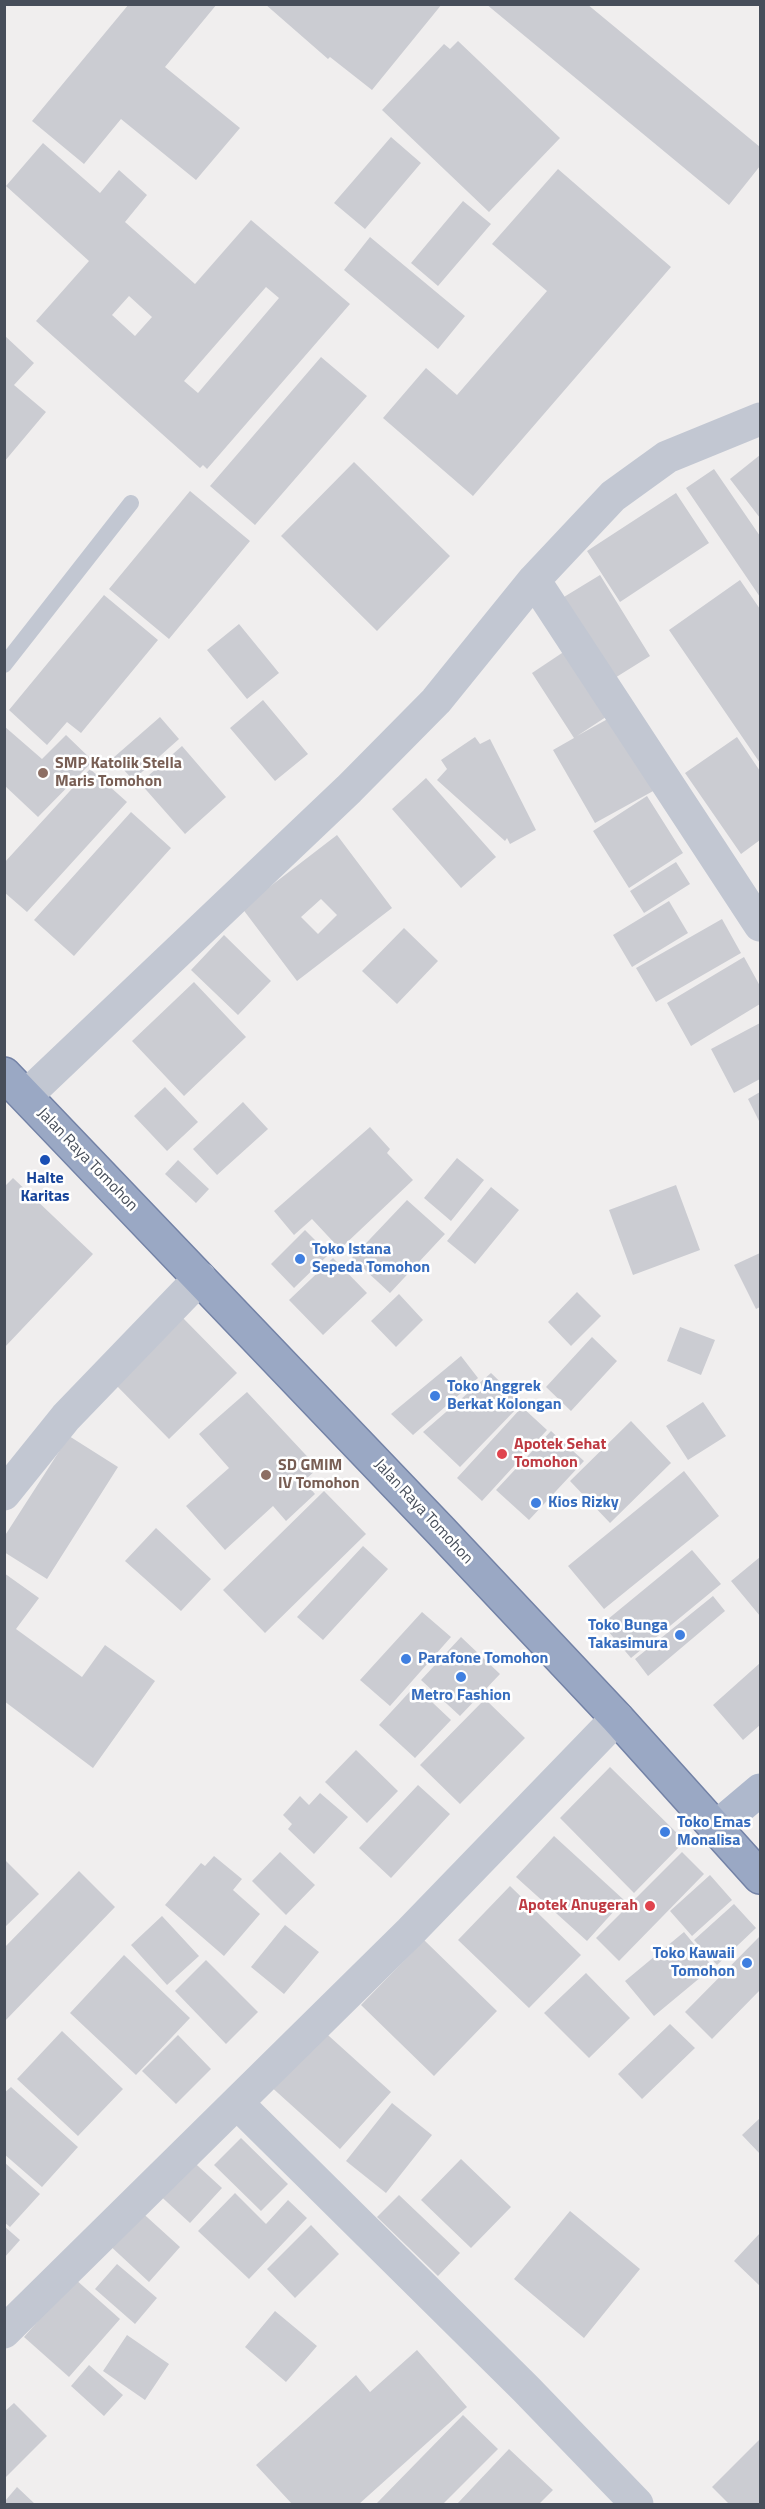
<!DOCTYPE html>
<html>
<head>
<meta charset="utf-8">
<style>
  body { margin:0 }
  #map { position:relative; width:765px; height:2509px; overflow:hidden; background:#f0eeee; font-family:"Titillium Web",sans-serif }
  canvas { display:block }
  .frame { position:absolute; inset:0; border:6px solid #474e5a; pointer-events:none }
</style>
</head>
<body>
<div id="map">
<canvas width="765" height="2509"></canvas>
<div class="frame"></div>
</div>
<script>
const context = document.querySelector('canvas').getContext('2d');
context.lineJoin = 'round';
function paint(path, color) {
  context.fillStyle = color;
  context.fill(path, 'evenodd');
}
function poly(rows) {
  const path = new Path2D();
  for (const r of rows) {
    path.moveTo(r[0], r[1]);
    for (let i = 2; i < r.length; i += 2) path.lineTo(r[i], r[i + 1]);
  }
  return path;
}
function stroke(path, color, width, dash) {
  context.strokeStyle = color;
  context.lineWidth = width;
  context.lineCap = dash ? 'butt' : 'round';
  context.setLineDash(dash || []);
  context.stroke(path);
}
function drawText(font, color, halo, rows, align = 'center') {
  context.font = font + ' "Titillium Web",sans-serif';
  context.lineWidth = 5;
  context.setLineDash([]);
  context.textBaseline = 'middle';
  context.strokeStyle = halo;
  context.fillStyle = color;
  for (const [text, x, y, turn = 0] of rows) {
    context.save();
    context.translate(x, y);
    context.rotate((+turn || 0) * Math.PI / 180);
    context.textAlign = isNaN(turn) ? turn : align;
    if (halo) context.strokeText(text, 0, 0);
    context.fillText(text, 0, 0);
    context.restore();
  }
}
const building = poly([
  [129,4,217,4,165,67,240,128,196,180,121,119,84,164,32,121],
  [265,4,442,4,372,90,330,57,328,59],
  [486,4,587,4,760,147,760,166,729,205],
  [458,41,560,138,489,212,382,110,444,44,450,49],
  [391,137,421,163,365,229,334,203],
  [43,143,100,193,119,170,147,195,125,222,195,284,251,220,350,304,207,469,203,465,200,468,36,321,89,261,6,186],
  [266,287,279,298,198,393,184,381],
  [129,296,152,317,135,336,112,315],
  [558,169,671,267,473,496,383,418,426,368,457,395,547,291,492,244],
  [463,201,491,224,438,286,411,263],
  [370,237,465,316,438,349,344,270],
  [4,335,34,363,14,385,46,412,4,462],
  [321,357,367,396,255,525,210,486],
  [760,455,760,518,730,479],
  [354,462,450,556,377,631,281,536],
  [714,469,760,536,760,597,686,488],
  [190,491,250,541,169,639,109,589],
  [676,493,709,543,620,602,587,551],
  [600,575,650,656,610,681,559,600],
  [740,580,760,609,760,763,669,630],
  [104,595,158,640,81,733,67,722,47,745,9,710],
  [239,624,279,673,247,699,207,650],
  [571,647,612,713,577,736,613,716,655,790,595,823,553,750,574,738,532,673],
  [263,700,308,754,275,781,230,728],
  [160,717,179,739,133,780,113,758],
  [4,726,42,759,66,735,93,761,38,817,4,785],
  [475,737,480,744,490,739,536,830,510,844,507,838,505,841,437,780,447,769,441,760],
  [737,737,760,771,760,840,741,854,685,773],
  [182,746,226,797,185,834,140,783],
  [90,769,127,802,27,912,4,892,4,863],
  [426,778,496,857,461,888,392,809],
  [647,796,683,853,629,888,593,831],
  [131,812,171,848,74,956,34,920],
  [337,835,392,908,297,981,242,908],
  [321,899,337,915,318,934,301,917],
  [676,862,690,884,644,913,630,891],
  [669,901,688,933,632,967,613,935],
  [722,919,741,953,656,1002,636,968],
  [404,928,438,961,397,1004,362,971],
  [224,935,271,981,238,1015,191,970],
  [744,957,760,986,760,1004,691,1046,667,1003],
  [194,982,246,1037,184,1096,132,1041],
  [760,1023,760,1079,734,1093,711,1049],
  [165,1087,198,1122,167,1151,134,1116],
  [760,1092,760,1123,748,1099],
  [243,1102,268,1129,217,1175,193,1149],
  [370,1127,390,1149,387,1153,413,1180,340,1249,312,1219,294,1235,274,1211],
  [457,1158,484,1180,451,1221,424,1198],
  [178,1160,209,1189,196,1203,165,1174],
  [13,1178,93,1254,4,1348,4,1187],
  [676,1185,700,1250,633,1275,609,1210],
  [491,1187,519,1210,475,1264,447,1241],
  [407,1200,445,1234,390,1293,352,1258],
  [305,1230,329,1254,294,1288,271,1264],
  [760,1253,760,1307,756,1309,734,1265],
  [333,1258,367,1293,323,1335,289,1300],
  [577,1292,601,1316,571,1346,548,1322],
  [399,1294,423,1320,396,1347,371,1321],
  [182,1317,237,1373,169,1439,114,1383],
  [680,1327,715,1340,701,1375,667,1361],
  [592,1337,617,1361,571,1411,546,1387],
  [461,1356,478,1378,413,1435,391,1414],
  [491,1373,522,1403,460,1467,423,1432],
  [247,1392,318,1468,304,1481,315,1494,286,1521,273,1506,225,1550,186,1506,229,1468,199,1434],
  [703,1402,726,1436,688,1460,666,1426],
  [522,1407,547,1430,482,1501,457,1478],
  [631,1421,671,1463,610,1523,570,1481],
  [551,1431,584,1461,529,1520,496,1490],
  [69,1436,118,1467,47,1579,4,1552,4,1537],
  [684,1471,719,1516,604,1609,568,1566],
  [324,1491,366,1534,265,1633,223,1590],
  [156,1528,211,1579,181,1611,125,1561],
  [363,1546,388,1569,323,1640,297,1617],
  [692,1550,721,1584,631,1658,602,1624],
  [760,1557,760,1616,731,1581],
  [4,1573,39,1598,16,1629,82,1677,105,1645,155,1681,93,1768,4,1701],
  [713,1596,725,1611,648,1676,635,1659],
  [422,1612,451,1637,390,1706,360,1680],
  [461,1637,500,1674,460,1716,421,1680],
  [760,1663,760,1725,743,1740,713,1705],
  [415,1686,451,1720,415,1758,379,1725],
  [485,1699,525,1738,460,1804,420,1765],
  [356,1750,398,1791,367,1823,325,1782],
  [610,1767,685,1841,634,1893,560,1818],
  [418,1785,450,1814,391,1878,359,1848],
  [320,1793,348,1817,314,1854,288,1829,292,1824,283,1815,300,1796,309,1805],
  [554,1836,624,1900,587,1941,516,1877],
  [280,1852,315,1885,286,1915,252,1881],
  [682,1852,704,1874,619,1961,596,1938],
  [214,1856,242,1879,233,1890,260,1914,224,1956,165,1905,201,1863,205,1866],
  [4,1859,39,1894,4,1928],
  [79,1871,115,1907,4,2022,4,1948],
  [710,1875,732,1900,692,1936,670,1911],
  [510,1886,581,1955,529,2008,458,1940],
  [734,1904,756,1928,717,1965,694,1940],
  [162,1916,199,1956,167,1985,131,1945],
  [285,1925,319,1952,284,1994,251,1967],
  [684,1932,713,1967,654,2016,625,1981],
  [760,1936,760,1990,712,2039,685,2012],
  [424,1940,497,2011,434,2076,361,2005],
  [124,1955,190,2018,136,2075,70,2013],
  [206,1960,258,2012,226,2044,175,1991],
  [586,1973,630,2018,589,2058,544,2013],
  [670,2024,695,2048,642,2099,618,2074],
  [319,2027,391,2092,340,2149,268,2084],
  [62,2031,123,2089,78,2136,17,2079],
  [178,2035,211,2069,176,2104,142,2071],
  [11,2087,78,2147,42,2187,4,2154,4,2093],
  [392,2103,432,2135,386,2193,346,2161],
  [760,2118,760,2154,742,2135],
  [241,2138,288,2184,261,2211,214,2165],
  [187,2156,222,2188,190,2223,155,2191],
  [461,2159,511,2207,471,2248,421,2200],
  [4,2162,40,2194,10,2227,4,2222],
  [235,2193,266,2224,288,2200,307,2218,249,2279,198,2231],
  [399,2195,460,2253,438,2276,377,2217],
  [137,2208,180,2247,149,2282,106,2242],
  [570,2211,640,2269,584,2338,514,2279],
  [311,2225,339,2254,295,2298,267,2269],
  [4,2226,20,2240,4,2258],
  [760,2233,760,2286,734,2261],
  [117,2264,157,2298,135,2324,95,2289],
  [75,2279,120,2319,69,2377,24,2337],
  [275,2311,317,2346,286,2382,245,2347],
  [127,2335,169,2364,145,2400,103,2371],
  [417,2350,467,2407,359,2504,292,2504,256,2465,356,2375,370,2392],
  [89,2365,123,2395,104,2416,71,2386],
  [14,2403,47,2436,4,2479,4,2412],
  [463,2415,498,2449,443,2504,376,2504],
  [760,2439,760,2504,729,2504,712,2487],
  [509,2449,553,2490,539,2504,457,2504],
  [17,2487,35,2504,5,2504,5,2501]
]);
const service = poly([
  [4,665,131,503]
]);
const minor = poly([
  [534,580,613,496,667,457,760,419],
  [26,1096,349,789,436,701,534,580,760,925],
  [4,1494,66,1417,200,1278],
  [238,2104,526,2389,637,2504],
  [4,2332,410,1932,617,1718]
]);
const primary = poly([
  [715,1828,760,1790]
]);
const trunk = poly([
  [4,1074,441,1531,617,1718,760,1877]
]);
const markers = [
  [43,773,6,"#8d6e63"],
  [45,1160,6,"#1a4fb4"],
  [300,1259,6,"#3f7fe0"],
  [435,1396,6,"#3f7fe0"],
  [502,1454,6,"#e0444e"],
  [266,1475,6,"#8d6e63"],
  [536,1503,6,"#3f7fe0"],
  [680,1635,6,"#3f7fe0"],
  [406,1659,6,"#3f7fe0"],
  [461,1677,6,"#3f7fe0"],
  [665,1832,6,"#3f7fe0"],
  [650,1906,6,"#e0444e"],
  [747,1963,6,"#3f7fe0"]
];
const educationNames = [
  ["SMP Katolik Stella",55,764],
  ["Maris Tomohon",55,782],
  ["SD GMIM",278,1466],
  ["IV Tomohon",278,1484]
];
const streetNames = [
  ["Jalan Raya Tomohon",87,1160,46],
  ["Jalan Raya Tomohon",423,1512,47]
];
const transitNames = [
  ["Halte",45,1179],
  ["Karitas",45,1197]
];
const shopNames = [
  ["Toko Istana",312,1250],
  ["Sepeda Tomohon",312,1268],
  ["Toko Anggrek",447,1387],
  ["Berkat Kolongan",447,1405],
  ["Kios Rizky",548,1503],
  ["Toko Bunga",668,1626,"right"],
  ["Takasimura",668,1644,"right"],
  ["Parafone Tomohon",418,1659],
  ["Metro Fashion",461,1696,"center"],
  ["Toko Emas",677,1823],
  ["Monalisa",677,1841],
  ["Toko Kawaii",735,1954,"right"],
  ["Tomohon",735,1972,"right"]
];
const healthNames = [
  ["Apotek Sehat",514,1445],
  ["Tomohon",514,1463],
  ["Apotek Anugerah",638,1906,"right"]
];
paint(building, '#cbccd2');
stroke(trunk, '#7382a6', 36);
stroke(service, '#c2c7d2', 16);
stroke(minor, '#c2c7d2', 33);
stroke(primary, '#aeb8cc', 33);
stroke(trunk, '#9aa8c4', 33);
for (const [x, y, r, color] of markers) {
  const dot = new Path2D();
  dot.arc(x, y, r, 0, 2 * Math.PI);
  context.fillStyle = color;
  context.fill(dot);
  stroke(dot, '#fff', 2);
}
drawText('bold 16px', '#785e54', '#fff', educationNames, 'left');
drawText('16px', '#474e5a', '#fff', streetNames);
drawText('bold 16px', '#164399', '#fff', transitNames);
drawText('bold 16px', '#366cbe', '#fff', shopNames, 'left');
drawText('bold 16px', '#be3a42', '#fff', healthNames, 'left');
</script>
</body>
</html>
